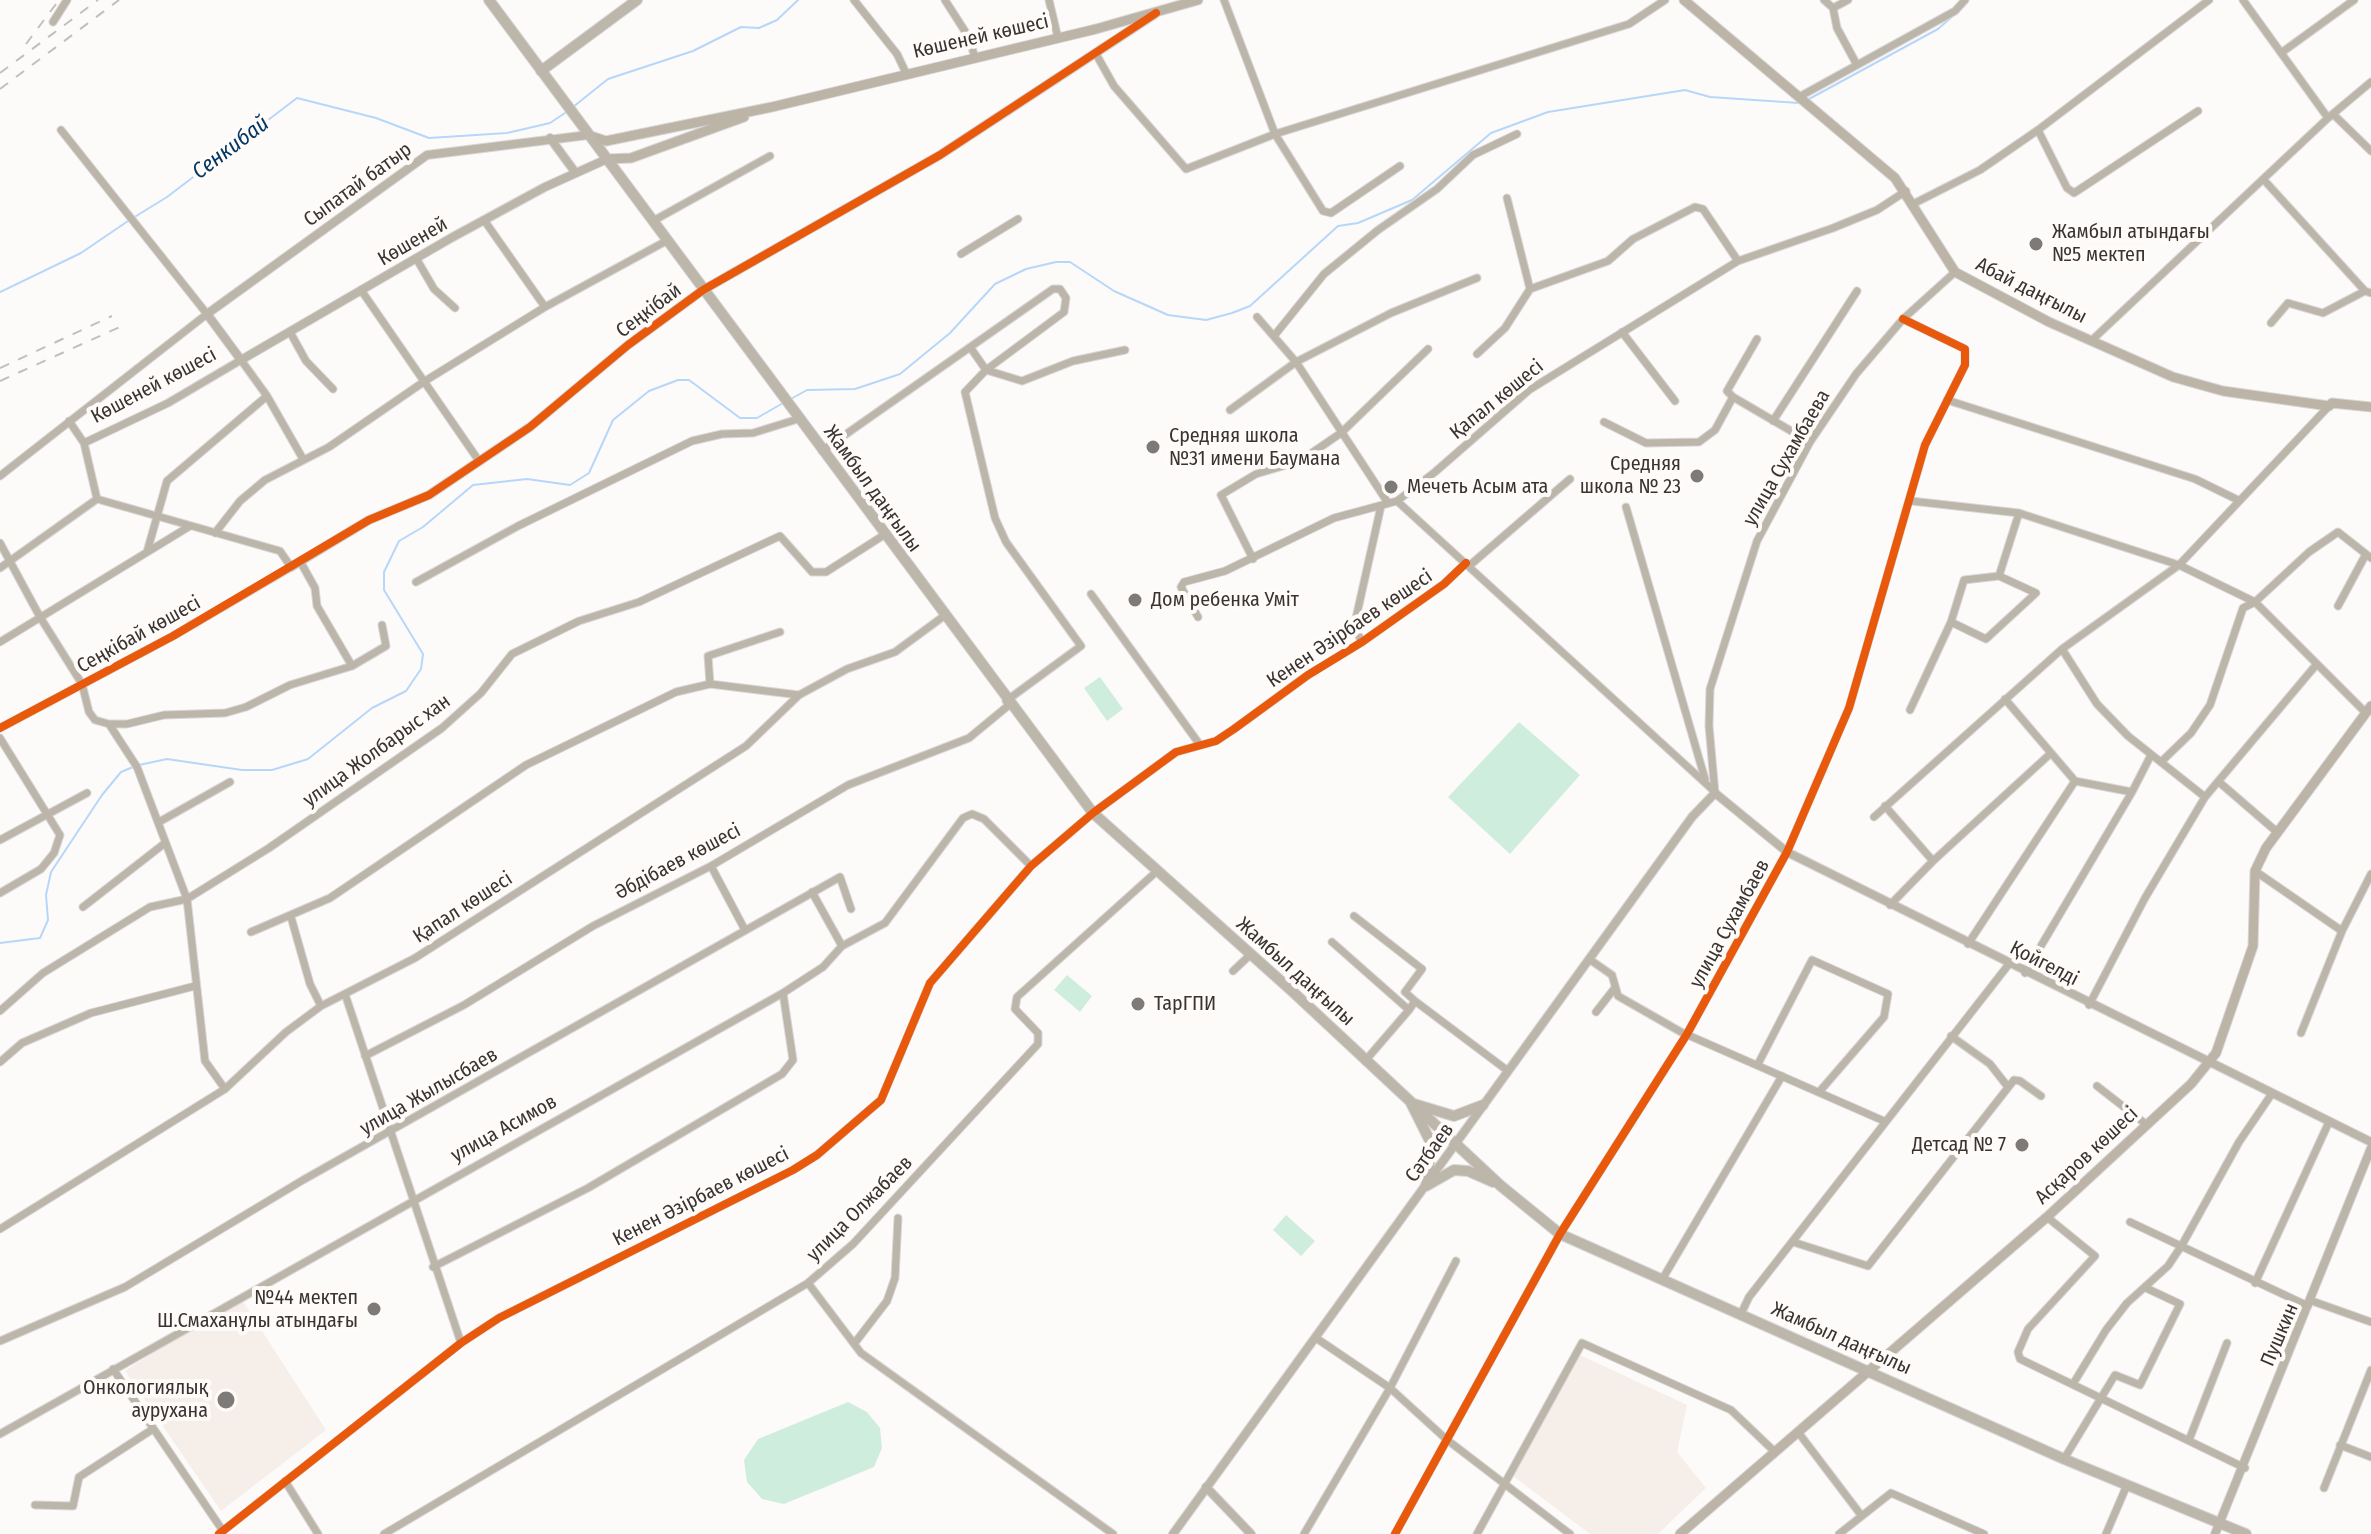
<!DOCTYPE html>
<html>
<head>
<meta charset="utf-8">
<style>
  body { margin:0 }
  canvas { display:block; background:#fdfbfa }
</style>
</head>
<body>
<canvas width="2371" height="1534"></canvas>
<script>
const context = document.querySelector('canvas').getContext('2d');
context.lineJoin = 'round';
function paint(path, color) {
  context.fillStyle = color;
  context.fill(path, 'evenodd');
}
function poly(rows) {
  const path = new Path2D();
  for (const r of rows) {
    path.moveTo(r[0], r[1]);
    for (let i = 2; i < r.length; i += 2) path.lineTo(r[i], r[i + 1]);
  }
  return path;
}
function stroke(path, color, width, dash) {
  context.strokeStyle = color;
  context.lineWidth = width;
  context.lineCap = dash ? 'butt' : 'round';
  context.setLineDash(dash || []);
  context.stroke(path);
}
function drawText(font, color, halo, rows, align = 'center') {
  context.font = font + ' "Fira Sans Condensed",sans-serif';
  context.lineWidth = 8;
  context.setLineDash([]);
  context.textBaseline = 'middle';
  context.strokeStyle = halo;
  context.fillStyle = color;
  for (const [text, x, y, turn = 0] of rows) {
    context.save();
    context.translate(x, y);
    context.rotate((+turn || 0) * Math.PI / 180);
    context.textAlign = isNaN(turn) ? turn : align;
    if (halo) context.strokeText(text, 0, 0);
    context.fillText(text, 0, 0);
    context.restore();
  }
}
const built = poly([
  [240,1297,326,1430,221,1511,125,1371],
  [1580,1355,1687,1405,1677,1452,1706,1488,1658,1534,1590,1534,1513,1476]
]);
const green = poly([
  [1100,677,1123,709,1107,721,1084,688],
  [1519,722,1580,775,1510,854,1448,797],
  [1067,975,1092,996,1080,1012,1054,990],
  [1286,1215,1315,1241,1301,1256,1273,1230],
  [848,1402,867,1412,880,1428,882,1448,874,1467,784,1504,762,1499,747,1482,744,1460,758,1439]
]);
const stream = poly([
  [1809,99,1938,29,1955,14],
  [573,107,608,79,693,51,741,27,759,28,777,20,798,0],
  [133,218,167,197,297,98,376,118,429,138,507,133,550,123,568,111],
  [0,292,81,253,128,221],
  [789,400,807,390,855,389,900,374,950,333,995,284,1026,269,1056,262,1070,262,1114,291,1168,315,1206,320,1232,313,1250,306,1338,226,1358,223,1412,200,1491,133,1548,112,1685,90,1710,97,1799,103],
  [139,765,167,759,242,770,272,770,308,759,372,708,406,691,421,669,423,654,384,590,384,572,399,541,423,527,473,485,527,479,570,485,589,473,613,420,649,391,678,380,689,380,740,418,757,418,783,403],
  [0,943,40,938,48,920,46,895,51,872,102,795,121,772,133,767]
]);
const minor = poly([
  [854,0,897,54,906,73],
  [945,0,968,36,975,57],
  [1049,0,1058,38],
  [1224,0,1275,134,1323,211,1331,213,1400,166],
  [1824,0,1833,8,1837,28,1857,65],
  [2243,0,2328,118],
  [1833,8,1848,0],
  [53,22,67,0],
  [2281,53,2354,0],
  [1096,54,1114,86,1186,169,1275,134,1629,24,1665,0],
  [1799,97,1955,11,1965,0],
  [2333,114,2371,151],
  [2038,130,2067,188,2074,193,2198,111],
  [2264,180,2365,291,2371,293],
  [1507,198,1530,289],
  [1913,204,1980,170,2038,130,2209,0],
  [484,220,545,307],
  [653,221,770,156],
  [961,254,1018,219],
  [416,258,434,289,455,308],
  [361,290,479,461],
  [1257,317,1296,362,1388,503],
  [2271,323,2288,303,2323,313,2365,291],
  [290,332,306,361,333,389],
  [1622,332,1675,401],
  [1274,336,1324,274,1378,230,1437,189,1473,155,1517,134],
  [2091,341,2328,118,2371,82],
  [970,347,986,370,1022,381,1073,361,1125,350],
  [1477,354,1505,328,1530,289,1608,261,1633,239,1695,207,1703,209,1738,261],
  [1733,397,1727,391,1757,339],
  [1947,400,2195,479,2238,500],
  [1230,410,1296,362,1391,313,1477,278],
  [1773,421,1857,291],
  [1604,422,1646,443,1699,442,1715,430,1733,397,1810,442],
  [84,443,168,403,241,360,267,396,303,459],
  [822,451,1053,289,1060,289,1066,298,1064,312,986,370,965,392,995,518,1006,542,1081,646,1006,701],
  [0,476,207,314,61,130],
  [1397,501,1714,791],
  [1911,501,2019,513,2179,565,2255,602,2366,713],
  [1626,507,1705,779],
  [215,533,240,501,265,480,329,447,425,381,545,307,668,240],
  [0,543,40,617,82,684,89,712,95,720,109,724,137,767,187,899,205,1061,225,1089],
  [147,552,167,481,267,396],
  [1253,559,1221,495,1256,474,1300,461,1341,433,1428,349],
  [300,561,315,588,317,606,352,666],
  [1469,566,1570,479],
  [0,568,97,499,84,443,69,421],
  [416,582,518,526,692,441,722,434,753,433,798,419],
  [1091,594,1200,745],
  [2338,606,2366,554],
  [1198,617,1181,587,1184,582,1225,571,1334,518,1397,501,1435,472,1529,390,1738,261,1833,228,1877,210,1906,191],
  [1951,622,1986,639,2036,593,1999,576],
  [0,642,190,526],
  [1362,642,1354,627,1381,506],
  [2062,649,2097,704,2128,736,2205,797],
  [710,684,708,656,780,632],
  [2005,699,2075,781,2132,792,2151,755],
  [1910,710,1951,622,1964,580,1999,576,2019,513],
  [109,724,127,724,164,715,225,713,246,707,290,685,352,666,386,646,382,625],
  [0,728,173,636,291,567,280,551,97,499],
  [0,738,60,835,54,853,41,869,0,893],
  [2161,762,2191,733,2210,705,2243,608,2255,602,2309,552,2338,532,2371,558],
  [2219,782,2277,832],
  [1715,793,1709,726,1710,689,1757,541,1810,442,1856,374,1903,319,1955,272],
  [1885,806,1933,861,1890,905],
  [1874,817,2062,649,2179,565,2329,406],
  [159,822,230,782],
  [0,840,87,793],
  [1933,861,2050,754],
  [711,866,745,930],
  [2255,871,2342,931],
  [812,892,842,946],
  [83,907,165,843],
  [1354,916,1422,969,1405,992,1415,1001,1409,1010,1365,1061],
  [291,917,310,984,321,1006],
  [251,932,330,898,526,765,676,692,710,684,799,695],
  [1332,942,1409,1010],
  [1968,944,2075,781],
  [1589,959,1612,975,1618,996,1681,1032,1884,1121],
  [1233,971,1250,955],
  [2025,973,2132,792],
  [345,994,461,1343],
  [1415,1001,1508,1071],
  [2089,1005,2145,898,2205,797,2316,665],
  [0,1011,43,973,150,907,187,899,269,848,442,728,481,693,512,654,579,621,639,602,780,536,812,572,826,572,884,535],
  [1596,1012,1614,989],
  [2301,1033,2342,931,2371,874],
  [1951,1036,1990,1064,2008,1087],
  [365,1056,464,1005,593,926,711,866,848,785,969,738,1009,705],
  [0,1062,22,1043,91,1013,195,986],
  [1758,1064,1812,960,1888,994,1884,1017,1820,1091],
  [2097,1086,2147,1125],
  [2047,1217,2095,1256,2028,1329,2018,1352,2020,1359,2245,1468],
  [2130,1222,2308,1306],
  [0,1229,225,1089,286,1032,321,1006,415,958,746,746,799,695,847,669,895,652,944,616],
  [1793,1242,1868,1266,2014,1080,2020,1081,2041,1096],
  [433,1267,588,1188,782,1074,793,1060,783,993],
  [1663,1278,1782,1076],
  [808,1283,861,1353,1113,1534],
  [2255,1283,2329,1122],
  [2312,1301,2371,1322],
  [1741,1314,1749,1297,2009,964],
  [1316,1338,1390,1388,1446,1439,1570,1534],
  [0,1341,125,1287,303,1180,840,877,851,909],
  [854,1344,887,1301,895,1278,898,1218],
  [113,1369,223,1531],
  [2073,1384,2106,1330,2127,1303,2168,1266,2182,1245,2239,1142,2271,1095],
  [1798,1432,1861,1515],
  [0,1434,783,993,823,967,842,946,885,923,963,818,972,814,984,819,1031,866],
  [2189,1440,2227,1343],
  [2340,1445,2371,1457],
  [2064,1459,2115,1375,2140,1385,2180,1304,2146,1288],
  [285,1481,318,1534],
  [2324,1488,2371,1370],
  [35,1505,73,1506,79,1477,153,1429],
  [219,1534,461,1343,499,1318,793,1170,817,1155,881,1100,930,983,1031,866,1093,813,1176,752,1216,741,1234,729,1308,675,1362,642,1444,584,1466,563],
  [384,1534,808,1283,853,1244,1038,1044,1038,1033,1015,1009,1017,997,1156,872],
  [1304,1534,1390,1388,1456,1261],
  [1395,1534,1560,1234,1687,1034,1787,852,1849,708,1925,445,1965,365,1965,349,1903,319],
  [1477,1534,1582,1343,1731,1410,1775,1452],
  [1839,1534,1891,1493,1984,1534],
  [2106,1534,2127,1485]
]);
const tertiary = poly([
  [588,135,427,155,207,314,241,360,451,238,545,187,607,159],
  [550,138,575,172],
  [291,567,369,520,429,495,530,427,628,345,703,290,940,155,1155,14],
  [1206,1487,1251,1534],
  [1173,1534,1692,817,1715,793,1787,852,2371,1142],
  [2215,1534,2371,1148]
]);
const secondary = poly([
  [1684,0,1895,178,1955,272,2049,322,2173,377,2223,391,2329,406,2332,403,2371,407],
  [591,136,606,141,772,107,1096,29,1198,0],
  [607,159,631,158,744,117],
  [1680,1534,2047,1217,2191,1084,2216,1053,2253,946,2255,871,2266,848,2371,706]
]);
const primary = poly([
  [489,0,1093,813,1292,991,1501,1186,1560,1234,2064,1459,2246,1534],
  [541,71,637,0],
  [1483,1105,1454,1116,1411,1103,1432,1145,1426,1186,1454,1170,1468,1171,1493,1182]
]);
const rail = poly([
  [26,44,59,0],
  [0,73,98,0],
  [0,89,119,0],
  [0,368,112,316],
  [0,381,122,326]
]);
const cycleway = poly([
  [0,728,173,636,369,520,429,495,530,427,628,345,703,290,940,155,1156,13],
  [219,1534,461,1343,499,1318,793,1170,817,1155,881,1100,930,983,1031,866,1093,813,1176,752,1216,741,1234,729,1308,675,1362,642,1444,584,1466,563],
  [1395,1534,1560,1234,1687,1034,1787,852,1849,708,1925,445,1965,365,1965,349,1903,319]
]);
const markers = [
  [2036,244,8,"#7e7a77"],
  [1153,447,8,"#7e7a77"],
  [1697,476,8,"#7e7a77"],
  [1391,487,8,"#7e7a77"],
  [1135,600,8,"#7e7a77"],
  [1138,1004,8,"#7e7a77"],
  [2022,1145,8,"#7e7a77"],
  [374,1309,8,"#7e7a77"],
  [226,1400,10,"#7e7a77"]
];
const streetNames = [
  ["Көшеней көшесі",981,37,-13],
  ["Сыпатай батыр",358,185,-36],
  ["Көшеней",413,242,-30],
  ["Абай даңғылы",2031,291,27],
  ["Сеңкібай",649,311,-37],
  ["Көшеней көшесі",154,386,-28],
  ["Қапал көшесі",1497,400,-39],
  ["улица Сухамбаева",1787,458,-60],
  ["Жамбыл даңғылы",872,489,54],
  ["Кенен Әзірбаев көшесі",1350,629,-34],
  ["Сеңкібай көшесі",139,635,-29],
  ["улица Жолбарыс хан",377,751,-36],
  ["Әбдібаев көшесі",678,862,-28],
  ["Қапал көшесі",463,908,-33],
  ["улица Сухамбаев",1730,924,-61],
  ["Қойгелді",2044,964,27],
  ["Жамбыл даңғылы",1295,972,42],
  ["улица Жылысбаев",429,1092,-30],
  ["улица Асимов",504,1129,-29],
  ["Сәтбаев",1430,1153,-54],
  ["Асқаров көшесі",2087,1156,-43],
  ["Кенен Әзірбаев көшесі",701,1197,-27],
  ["улица Олжабаев",860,1209,-45],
  ["Пушкин",2280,1335,-67],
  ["Жамбыл даңғылы",1841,1339,24]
];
const poiNames = [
  ["Жамбыл атындағы",2052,232],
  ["№5 мектеп",2052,255],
  ["Средняя школа",1169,436],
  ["№31 имени Баумана",1169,459],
  ["Средняя",1681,464,"right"],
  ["школа № 23",1681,487,"right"],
  ["Мечеть Асым ата",1407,487],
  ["Дом ребенка Умiт",1151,600],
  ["ТарГПИ",1154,1004],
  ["Детсад № 7",2006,1145,"right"],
  ["№44 мектеп",358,1298,"right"],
  ["Ш.Смаханұлы атындағы",358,1321,"right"],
  ["Онкологиялық",208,1388,"right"],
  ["аурухана",208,1411,"right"]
];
const waterNames = [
  ["Сенкибай",231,148,-37]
];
paint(built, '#f5eee9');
paint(green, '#cfeddd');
stroke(stream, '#b6d7f9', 2);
stroke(minor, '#d9d7d7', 9);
stroke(tertiary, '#d9d7d7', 10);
stroke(secondary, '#d9d7d7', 11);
stroke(primary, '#d9d7d7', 12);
stroke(minor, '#bcb5aa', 7);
stroke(tertiary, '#bcb5aa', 8);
stroke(secondary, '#bbb4a7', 9);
stroke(primary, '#bdb7ab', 10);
stroke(rail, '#c2bfb9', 2, [10, 10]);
stroke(cycleway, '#e8590c', 8);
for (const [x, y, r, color] of markers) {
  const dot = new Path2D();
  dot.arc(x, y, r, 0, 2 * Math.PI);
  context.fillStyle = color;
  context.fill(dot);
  stroke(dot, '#fefbf9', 3);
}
drawText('20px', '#393431', '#fefbf9', streetNames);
drawText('20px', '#393431', '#fefbf9', poiNames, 'left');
drawText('italic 22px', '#033864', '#fefbf9', waterNames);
</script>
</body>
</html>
